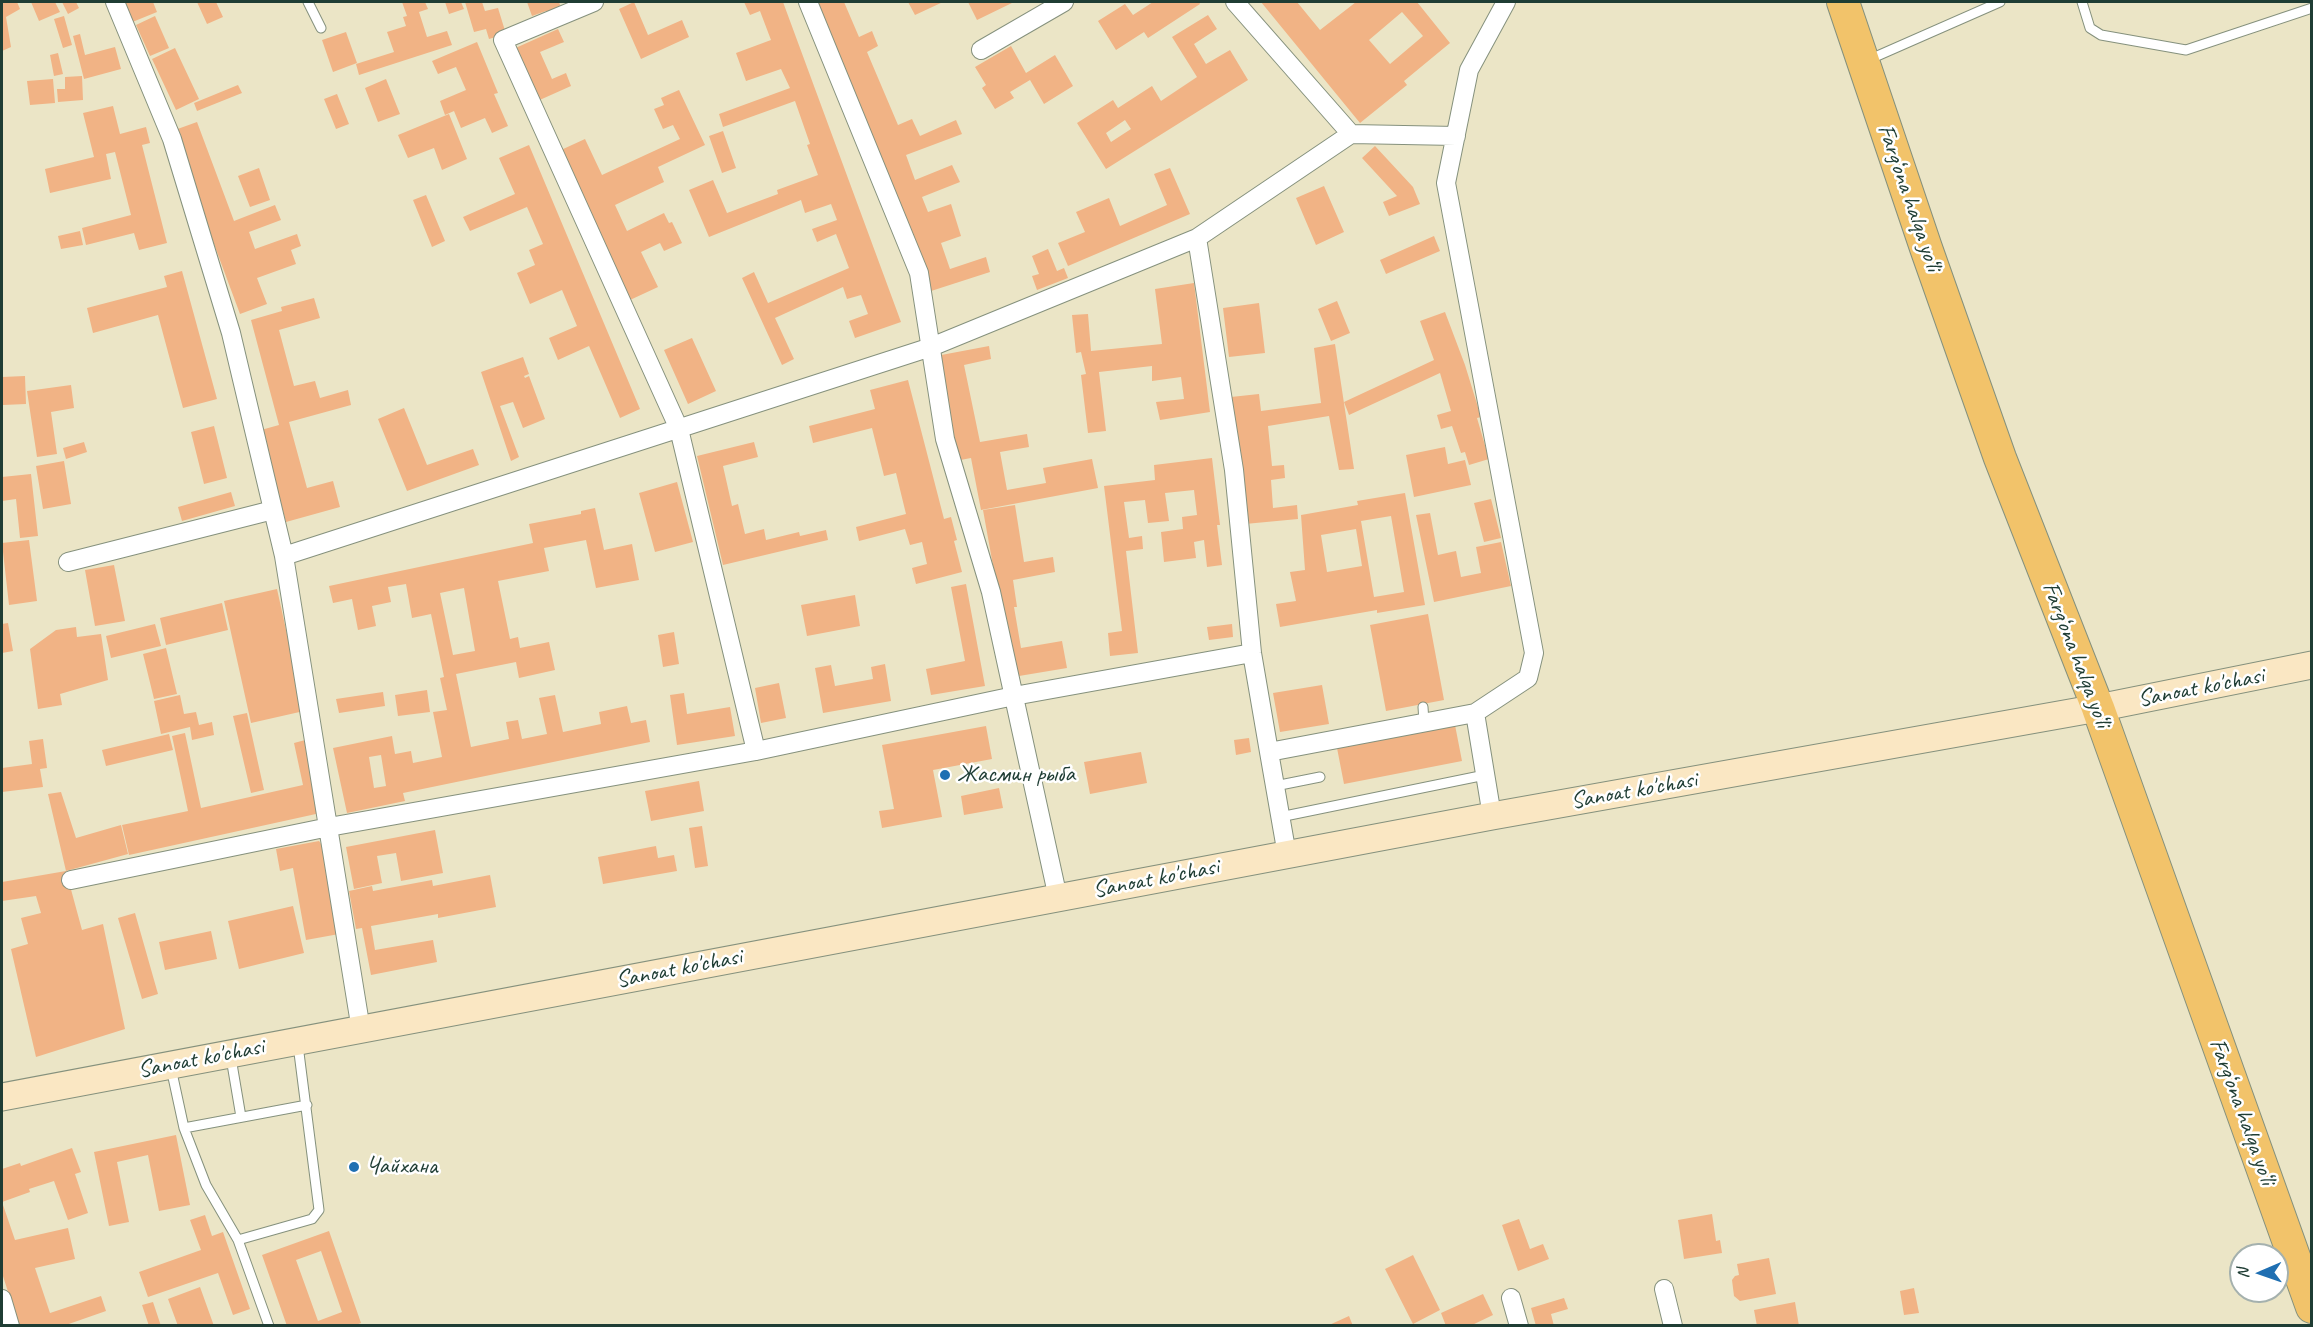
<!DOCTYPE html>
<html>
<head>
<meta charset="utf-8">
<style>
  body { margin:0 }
  #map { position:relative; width:2313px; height:1327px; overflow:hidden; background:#ebe5c6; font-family:Caveat,sans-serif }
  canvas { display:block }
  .frame { position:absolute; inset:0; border:3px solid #1f3d34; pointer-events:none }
  .north { position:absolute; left:2229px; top:1243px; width:60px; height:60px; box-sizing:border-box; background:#fff; border:2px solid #a5b1ae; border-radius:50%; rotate:268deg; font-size:16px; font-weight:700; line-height:24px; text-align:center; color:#1f3d34 }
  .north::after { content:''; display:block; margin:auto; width:21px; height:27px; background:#1f6fb2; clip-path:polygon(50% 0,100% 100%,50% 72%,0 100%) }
</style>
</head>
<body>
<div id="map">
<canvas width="2313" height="1327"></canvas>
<div class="frame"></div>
<div class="north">N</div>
</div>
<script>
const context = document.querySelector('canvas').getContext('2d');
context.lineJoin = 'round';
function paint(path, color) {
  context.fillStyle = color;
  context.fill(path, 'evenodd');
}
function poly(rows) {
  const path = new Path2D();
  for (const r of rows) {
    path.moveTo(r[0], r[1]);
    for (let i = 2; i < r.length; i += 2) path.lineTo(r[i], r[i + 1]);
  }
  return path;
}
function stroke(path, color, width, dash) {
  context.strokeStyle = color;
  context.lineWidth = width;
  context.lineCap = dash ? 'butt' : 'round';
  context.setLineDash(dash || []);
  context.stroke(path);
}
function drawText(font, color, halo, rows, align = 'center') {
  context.font = font + ' Caveat,sans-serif';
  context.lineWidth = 5;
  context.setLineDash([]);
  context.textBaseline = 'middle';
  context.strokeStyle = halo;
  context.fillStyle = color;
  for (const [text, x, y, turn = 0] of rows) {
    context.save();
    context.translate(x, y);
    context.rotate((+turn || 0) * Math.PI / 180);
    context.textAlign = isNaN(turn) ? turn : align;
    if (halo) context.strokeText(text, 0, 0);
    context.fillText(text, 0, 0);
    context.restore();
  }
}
const building = poly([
  [2,2,17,2,20,9,6,17,11,47,2,51],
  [31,2,55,2,60,12,39,21],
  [62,2,76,2,79,8,68,14],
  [121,2,153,2,157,12,130,23],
  [197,2,216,2,223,17,207,24],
  [402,2,425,2,428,9,419,12,427,37,447,31,452,45,359,75,356,64,394,52,387,32,406,26,403,17,407,16],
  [445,2,461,2,464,9,449,14],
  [465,2,482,2,485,11,498,8,506,34,489,39,486,29,474,32],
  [527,2,559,2,562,11,548,16,546,11,532,16],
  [634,2,648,35,682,20,689,37,641,59,619,9],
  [744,2,783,2,901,322,855,338,849,321,868,314,861,295,847,299,843,287,775,318,794,359,782,365,742,278,754,272,768,303,849,268,836,234,817,242,812,229,837,220,831,204,805,213,801,200,709,237,689,190,713,180,727,213,778,194,777,190,818,175,807,145,810,144,795,101,723,127,719,114,790,88,781,69,746,81,736,53,771,40,760,11,750,15],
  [812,2,844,2,859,37,872,31,878,46,867,52,898,125,912,119,920,136,956,120,962,134,906,155,915,180,952,165,960,182,922,197,928,212,951,204,961,236,941,243,950,269,986,257,990,272,928,292],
  [908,2,943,2,915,15],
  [968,2,1014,2,977,20],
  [1153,2,1199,2,1200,4,1148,38,1144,32,1116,50,1098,21,1125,4,1133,15],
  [1261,2,1297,2,1320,30,1356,2,1417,2,1450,43,1404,81,1407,85,1360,123],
  [1402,12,1423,36,1390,64,1369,40],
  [1208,15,1217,29,1194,44,1206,64,1230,50,1248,80,1106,169,1077,123,1113,100,1118,108,1152,86,1161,101,1197,77,1172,37],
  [1125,120,1131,129,1111,142,1106,133],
  [64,16,72,45,63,48,54,19],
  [155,16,169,48,150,56,136,25],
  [558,29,564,42,540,52,552,79,566,73,571,86,533,103,511,50],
  [346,32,357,63,333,72,322,40],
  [80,34,85,55,115,47,121,69,84,79,73,36],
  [477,42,498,93,494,94,508,126,492,133,485,118,461,128,454,111,445,115,440,101,466,90,456,67,438,74,432,61],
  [1011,46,1026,73,1055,55,1073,86,1044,104,1030,80,1010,92,1014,98,995,109,982,88,986,85,975,67],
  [175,48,199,99,176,110,152,59],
  [58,53,63,74,54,76,50,55],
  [82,76,83,100,58,102,57,89,65,89,65,77],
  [53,79,55,103,30,105,27,81],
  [386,79,400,114,378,122,365,88],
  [238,85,242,93,197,111,194,103],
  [679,90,705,145,658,167,664,182,615,205,627,231,664,213,669,223,672,222,682,243,664,251,660,243,641,252,658,287,630,300,561,150,585,139,602,175,680,139,673,125,663,129,654,109,664,105,661,98],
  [337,94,349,124,336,129,324,99],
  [113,106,120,134,146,127,150,143,142,145,167,243,139,250,134,233,86,245,82,228,131,215,115,152,106,154,111,179,50,193,45,169,94,157,83,113],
  [449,114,467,159,442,170,434,148,408,158,398,135],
  [197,122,234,221,275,205,281,220,249,232,255,249,297,234,301,246,291,250,296,264,257,278,267,304,240,314,172,131],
  [723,131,736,168,722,173,709,136],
  [529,145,640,409,620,418,589,346,558,360,549,338,577,326,562,290,530,304,517,273,535,265,529,250,543,244,527,207,470,231,463,217,515,194,499,158],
  [1375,146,1413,187,1420,204,1389,216,1383,202,1397,196,1362,158],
  [259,168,270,200,250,207,238,176],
  [1170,168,1190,214,1068,266,1058,243,1085,232,1076,212,1109,198,1120,226,1167,205,1154,174],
  [1324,186,1344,232,1316,245,1296,198],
  [426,195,445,241,432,247,413,200],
  [80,231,83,245,61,249,58,236],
  [1434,236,1440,251,1386,274,1380,260],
  [1048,249,1057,271,1064,268,1068,278,1037,290,1032,276,1039,274,1032,256],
  [182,271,217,399,183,408,158,315,93,333,87,308,167,287,164,276],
  [1194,283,1210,412,1160,420,1156,402,1184,399,1181,377,1152,381,1152,366,1099,372,1106,431,1088,433,1081,375,1086,374,1081,352,1076,353,1072,315,1088,314,1091,351,1162,344,1155,289],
  [314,298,320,318,279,330,294,386,315,381,320,398,348,390,351,405,289,422,307,488,333,481,340,507,286,522,261,430,279,425,251,320,282,311,281,307],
  [1337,301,1350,333,1331,341,1318,309],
  [1259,303,1265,353,1229,357,1223,308],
  [1445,312,1465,365,1481,417,1477,418,1489,459,1469,465,1465,452,1461,453,1452,426,1441,429,1437,415,1451,411,1440,373,1349,415,1344,402,1434,360,1420,321],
  [692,338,716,391,688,404,664,350],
  [1335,344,1354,469,1339,470,1329,416,1268,426,1272,466,1284,465,1285,478,1271,480,1273,508,1297,505,1298,519,1245,524,1231,397,1259,394,1261,411,1321,403,1314,348],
  [989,346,991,359,964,365,980,442,1027,434,1029,447,1000,452,1007,490,1046,483,1043,468,1092,459,1098,488,981,510,971,458,955,461,936,356],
  [523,357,529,374,524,376,525,378,529,376,545,419,523,428,513,402,500,406,519,457,511,461,481,372],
  [25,376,26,404,3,405,2,377],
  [908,380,944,519,951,517,957,540,954,541,962,572,916,584,912,568,927,564,922,542,910,545,905,529,859,541,856,527,906,514,896,473,884,476,872,428,813,443,809,426,875,409,870,390],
  [71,385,74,408,51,412,57,454,37,457,27,391],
  [404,408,427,465,473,449,479,465,407,491,378,419],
  [214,426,227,478,204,484,191,432],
  [84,442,87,452,66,459,63,448],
  [754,442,758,457,723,466,732,506,738,504,745,534,764,529,766,540,799,532,800,536,826,530,828,540,723,565,697,456],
  [1445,447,1448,464,1465,460,1471,485,1414,497,1406,455],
  [1212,458,1220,525,1217,525,1222,565,1207,567,1204,540,1194,542,1196,558,1164,562,1161,532,1183,529,1182,517,1197,515,1194,490,1165,493,1169,521,1148,523,1145,500,1124,502,1129,538,1142,536,1143,549,1126,551,1138,653,1110,656,1108,633,1122,631,1104,486,1155,480,1154,465],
  [64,461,71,504,43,509,36,466],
  [31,474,38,536,20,538,16,499,2,501,2,477],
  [677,482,693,542,655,552,639,493],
  [231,492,235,506,182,521,178,507],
  [1405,493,1425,605,1377,613,1377,610,1280,627,1276,604,1296,601,1290,572,1305,570,1301,515,1358,505,1357,501],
  [1391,516,1404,592,1374,597,1361,521],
  [1356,529,1362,566,1327,572,1321,535],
  [1491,499,1501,538,1484,542,1474,503],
  [1015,505,1024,562,1053,557,1055,572,1013,580,1017,607,1014,607,1021,648,1062,641,1067,668,1013,677,983,510],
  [595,508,604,550,632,544,639,580,596,588,586,540,544,548,549,571,498,581,510,639,518,637,520,648,549,642,555,670,519,678,516,662,456,674,471,747,509,739,506,722,518,720,522,739,547,734,539,698,555,695,563,732,601,724,599,712,627,706,631,723,646,720,650,742,403,793,405,801,347,813,333,748,392,736,395,754,411,751,413,763,442,757,433,712,447,710,440,678,444,677,431,614,412,618,406,584,388,587,391,602,372,606,376,626,358,630,352,599,333,603,329,586,533,543,529,524,581,514,581,511],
  [464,588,475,651,453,655,440,593],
  [381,755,386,786,374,788,369,757],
  [1430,513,1438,555,1456,551,1461,577,1481,573,1476,547,1501,542,1511,586,1434,602,1416,515],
  [29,540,37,601,9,605,2,543],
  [114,565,125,621,95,626,85,570],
  [966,584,985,686,931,695,926,669,965,661,951,587],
  [277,589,304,711,251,723,224,601],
  [855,595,860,626,807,636,801,605],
  [222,603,228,630,166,645,160,618],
  [1428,614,1444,700,1386,711,1370,625],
  [8,623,13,651,2,653,2,624],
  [155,624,161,646,111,658,106,636],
  [1232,624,1233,637,1209,640,1207,627],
  [76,627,77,637,101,634,108,680,60,694,62,705,38,709,30,649,56,630],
  [674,632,679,664,663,667,658,635],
  [166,648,177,694,154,699,143,654],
  [885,664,891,701,823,713,815,668,831,665,835,686,873,679,871,667],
  [779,683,786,718,761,723,755,688],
  [1322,685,1329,724,1280,732,1273,693],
  [427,690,430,712,398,716,395,695],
  [383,692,385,706,339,713,336,699],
  [684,693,687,714,730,707,735,736,677,745,670,695],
  [180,695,184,714,196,712,199,725,212,722,214,735,192,740,190,727,161,734,154,701],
  [247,713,264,790,251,793,233,716],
  [1455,725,1462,761,1344,784,1337,748],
  [986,726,992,759,933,770,942,817,882,828,879,811,894,809,882,745],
  [185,733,201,808,303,785,294,743,309,739,325,812,129,855,122,825,188,811,172,736],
  [169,734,173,750,106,766,102,750],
  [1249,738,1251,752,1236,755,1234,740],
  [43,739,47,768,40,769,43,787,2,792,2,768,32,764,29,741],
  [1141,752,1147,783,1090,794,1084,762],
  [699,781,704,811,651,821,645,791],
  [999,788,1003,808,964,815,961,796],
  [61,792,76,838,121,825,128,854,66,871,48,794],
  [702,826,708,866,695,868,689,828],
  [435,830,443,873,401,881,396,853,377,856,382,883,354,889,346,847],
  [319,841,324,848,339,934,306,940,293,868,280,871,276,849],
  [656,846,658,858,674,855,677,871,603,884,598,857],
  [66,871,82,930,103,924,125,1029,36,1057,11,949,28,944,21,918,41,913,36,896,2,901,2,882],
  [490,875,496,907,438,918,438,914,371,926,375,950,433,940,437,962,371,975,362,928,356,929,349,891,372,886,373,891,432,880,433,886],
  [293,906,304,953,239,969,228,921],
  [135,913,158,994,142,999,118,918],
  [211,931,217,959,165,970,159,942],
  [176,1135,190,1205,159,1211,148,1155,117,1162,129,1222,109,1226,94,1152],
  [72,1148,81,1172,75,1174,88,1213,68,1220,54,1181,29,1189,30,1192,2,1202,15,1240,68,1228,75,1259,35,1268,50,1313,101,1296,106,1311,63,1326,19,1326,2,1273,2,1169,20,1163,21,1166],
  [1712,1214,1716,1241,1720,1240,1722,1253,1684,1259,1678,1220],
  [205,1215,212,1236,223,1232,250,1309,233,1315,218,1273,148,1297,139,1272,201,1250,190,1220],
  [1519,1219,1530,1249,1543,1244,1549,1259,1518,1271,1502,1225],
  [329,1231,361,1323,353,1326,287,1326,262,1255],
  [321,1251,342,1312,318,1321,296,1260],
  [1413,1255,1440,1310,1413,1324,1385,1269],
  [1769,1258,1776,1294,1740,1301,1734,1296,1732,1280,1735,1276,1739,1275,1737,1264],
  [200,1287,214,1326,178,1326,168,1299],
  [1914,1288,1919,1313,1904,1315,1900,1291],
  [1483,1294,1493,1315,1470,1326,1446,1326,1441,1313],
  [1564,1298,1568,1309,1551,1314,1554,1326,1536,1326,1531,1308],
  [153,1302,161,1326,149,1326,142,1305],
  [1795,1302,1799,1326,1757,1326,1754,1310],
  [1349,1316,1353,1326,1327,1326]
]);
const service = poly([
  [308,2,321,28],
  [2082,2,2090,28,2101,35,2186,50,2312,8],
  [1868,60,2000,2],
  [1423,707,1424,722],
  [1275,786,1320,777],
  [1280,817,1485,775],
  [231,1058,241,1117],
  [171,1068,184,1128,206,1185,238,1240,269,1326],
  [184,1128,307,1105],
  [238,1240,312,1219,319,1210,298,1045]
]);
const minor = poly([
  [115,2,172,139,231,333,273,510,284,556,361,1030],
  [594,2,503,40,679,429,756,751],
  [808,2,919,273,945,439,991,592,1058,898],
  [1235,2,1351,134,1456,136],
  [981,50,1064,2],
  [1351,134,1197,238,1234,470,1252,653,1269,752,1475,713],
  [284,556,931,347,1197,238],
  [68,562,273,510],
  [1269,752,1287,855],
  [1492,816,1475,713,1528,678,1534,653,1446,183,1469,70,1506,2],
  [71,880,329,827,756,751,1014,696,1252,653],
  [1664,1289,1673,1326],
  [1511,1298,1519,1326],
  [2,1299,10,1326]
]);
const secondary = poly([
  [2,1097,1492,816,2098,708,2312,665]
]);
const trunk = poly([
  [1843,2,1926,248,2000,458,2098,708,2312,1307]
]);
const markers = [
  [945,775,6,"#1f6fb2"],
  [354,1167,6,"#1f6fb2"]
];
const streetNames = [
  ["Farg‘ona halqa yo‘li",1909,198,71],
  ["Farg‘ona halqa yo‘li",2076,655,69],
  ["Sanoat ko'chasi",2201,688,-11],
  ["Sanoat ko'chasi",1634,791,-10],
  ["Sanoat ko'chasi",1156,879,-11],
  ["Sanoat ko'chasi",679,969,-11],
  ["Sanoat ko'chasi",201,1059,-11],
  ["Farg‘ona halqa yo‘li",2242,1112,70]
];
const poiNames = [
  ["Жасмин рыба",957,775],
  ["Чайхана",366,1167]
];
paint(building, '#f1b385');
stroke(service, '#85917d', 11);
stroke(minor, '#85917d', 20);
stroke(secondary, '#85917d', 29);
stroke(trunk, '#85917d', 34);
stroke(service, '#fff', 9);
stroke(minor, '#fff', 18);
stroke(secondary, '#fae7c3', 27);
stroke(trunk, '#f2c36a', 32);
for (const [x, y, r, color] of markers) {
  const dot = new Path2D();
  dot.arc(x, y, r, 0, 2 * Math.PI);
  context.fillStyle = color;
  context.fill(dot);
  stroke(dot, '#fff', 2);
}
drawText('24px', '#1f3d34', '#fff', streetNames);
drawText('24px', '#1f3d34', '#fff', poiNames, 'left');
</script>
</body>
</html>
